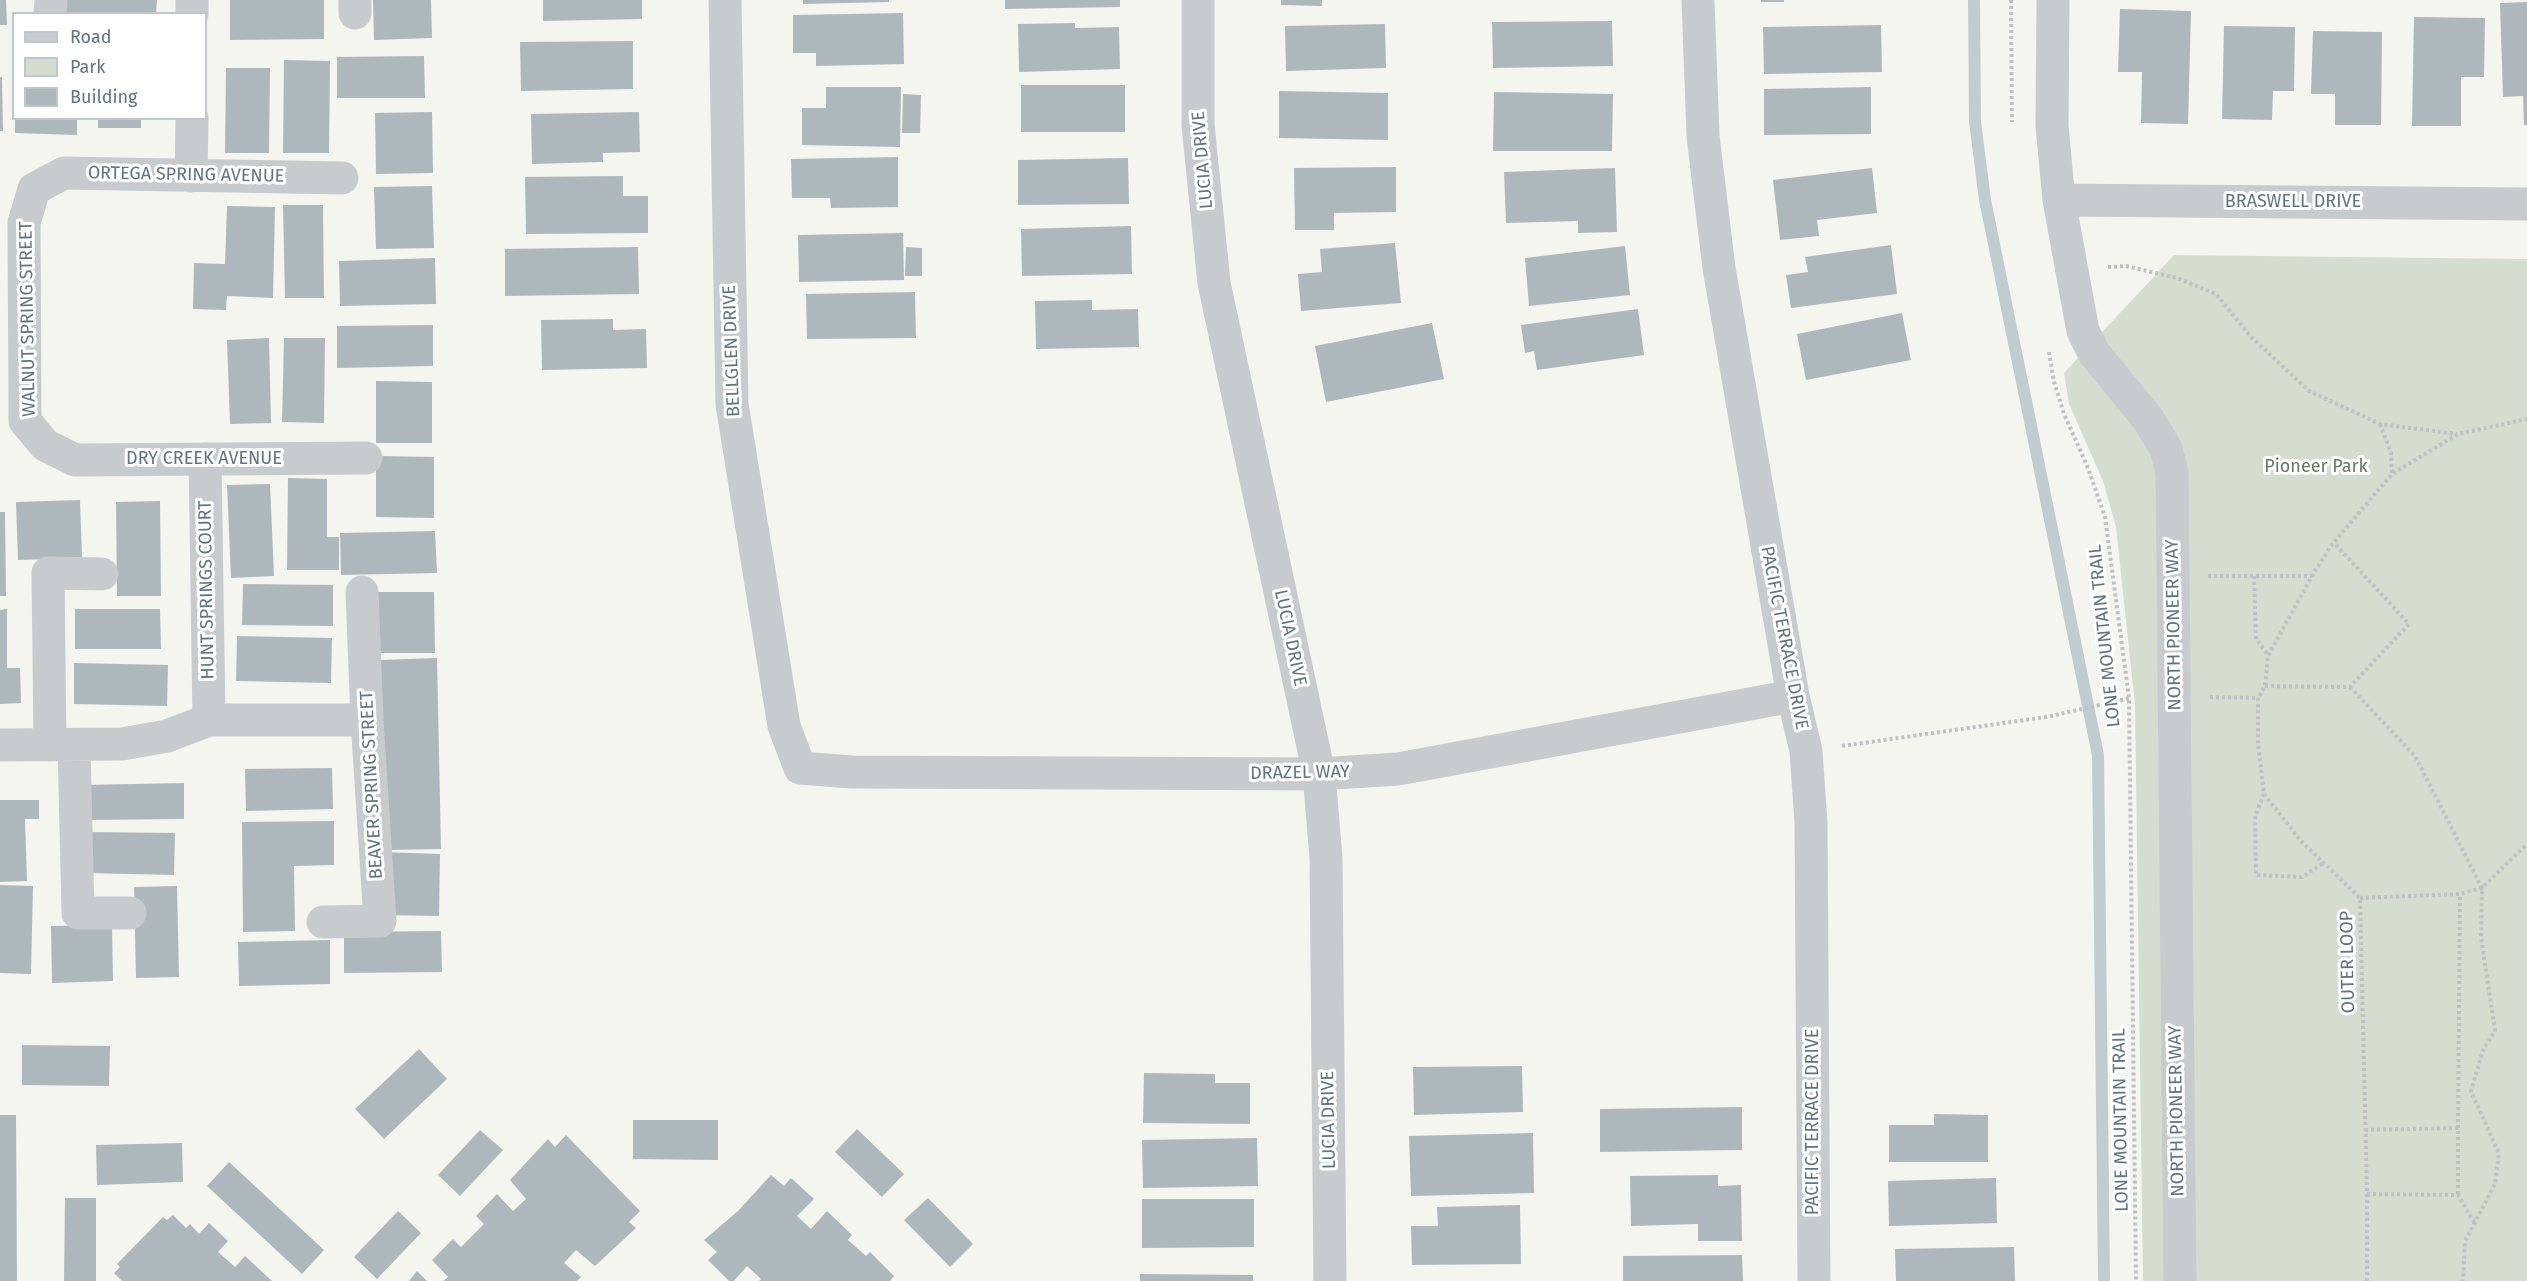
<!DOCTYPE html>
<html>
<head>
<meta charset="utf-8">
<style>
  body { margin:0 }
  #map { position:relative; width:2527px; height:1281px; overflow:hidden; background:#f5f5f0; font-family:"Fira Sans",sans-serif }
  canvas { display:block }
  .legend { position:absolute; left:12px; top:12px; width:195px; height:108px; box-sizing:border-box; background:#fff; border:2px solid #bfc7ce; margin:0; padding:8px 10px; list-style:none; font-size:18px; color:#607484 }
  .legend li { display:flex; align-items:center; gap:12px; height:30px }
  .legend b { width:30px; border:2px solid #bfc7ce }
</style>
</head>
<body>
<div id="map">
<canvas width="2527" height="1281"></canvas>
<ul class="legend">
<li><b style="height:8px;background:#c8cbce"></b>Road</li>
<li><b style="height:16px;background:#d5ddd0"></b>Park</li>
<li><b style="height:16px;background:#aeb7bb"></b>Building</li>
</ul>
</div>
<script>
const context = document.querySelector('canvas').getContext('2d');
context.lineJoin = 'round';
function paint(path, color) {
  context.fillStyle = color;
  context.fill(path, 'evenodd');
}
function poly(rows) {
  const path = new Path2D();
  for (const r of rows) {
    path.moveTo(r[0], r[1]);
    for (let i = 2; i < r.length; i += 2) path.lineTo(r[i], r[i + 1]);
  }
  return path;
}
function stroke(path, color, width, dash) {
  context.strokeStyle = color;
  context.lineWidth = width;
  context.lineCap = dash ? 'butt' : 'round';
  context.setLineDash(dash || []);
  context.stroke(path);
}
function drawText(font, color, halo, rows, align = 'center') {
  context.font = font + ' "Fira Sans",sans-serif';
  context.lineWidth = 6;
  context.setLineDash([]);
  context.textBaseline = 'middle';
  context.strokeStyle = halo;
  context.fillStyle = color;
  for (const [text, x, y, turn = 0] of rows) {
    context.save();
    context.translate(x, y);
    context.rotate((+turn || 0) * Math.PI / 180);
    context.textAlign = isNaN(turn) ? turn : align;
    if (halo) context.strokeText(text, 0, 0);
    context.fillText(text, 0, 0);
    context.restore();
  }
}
const green = poly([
  [2174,255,2527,259,2527,1281,2143,1281,2135,705,2116,527,2103,481,2069,404,2064,373]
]);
const stream = poly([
  [1974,0,1975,122,1985,200,2098,755,2104,1281]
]);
const building = poly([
  [0,0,6,0,7,25,0,25],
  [57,0,157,0,156,14,57,14],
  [230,0,324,0,324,39,230,40],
  [373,0,431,0,432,38,374,40],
  [543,0,642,0,642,19,543,21],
  [803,0,889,0,889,2,803,4],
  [1005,0,1120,0,1120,7,1005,9],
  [1281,0,1322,0,1322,6,1281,5],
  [1761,0,1784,0,1784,2,1761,2],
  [2527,2,2527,125,2524,125,2523,96,2503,97,2500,3],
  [2120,9,2191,11,2188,124,2141,123,2142,72,2118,72],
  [903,13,904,64,816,66,816,53,793,53,793,15],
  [2414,17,2485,18,2484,77,2461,77,2461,126,2412,126],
  [1612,21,1613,66,1493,68,1492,22],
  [1075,23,1075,28,1119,27,1120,69,1019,72,1018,24],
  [1385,24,1386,68,1286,71,1285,26],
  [1881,25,1882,72,1764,74,1763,27],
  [2224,26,2295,27,2294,91,2273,91,2272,120,2222,119],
  [2313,31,2382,32,2381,125,2335,125,2335,94,2311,94],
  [633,41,633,89,521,91,520,42],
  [424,56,425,98,337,98,337,57],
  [284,60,330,61,329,153,283,153],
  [226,68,270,68,269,153,225,153],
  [0,77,2,77,3,131,0,131],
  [1021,85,1125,85,1125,132,1021,132],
  [826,87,901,87,900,147,802,145,802,108,826,108],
  [1871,87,1871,134,1764,135,1764,89],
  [1279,91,1388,93,1388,140,1279,138],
  [1494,92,1613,94,1612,151,1493,151],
  [903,94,921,95,920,133,902,133],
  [432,112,433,173,376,174,375,113],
  [639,112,640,152,603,153,603,162,532,164,531,114],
  [15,118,77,118,77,135,15,133],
  [98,118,141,118,141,128,98,128],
  [898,157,898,207,831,208,830,198,792,198,791,159],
  [1128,158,1129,204,1018,205,1018,160],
  [1396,167,1396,212,1334,213,1334,230,1295,230,1294,168],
  [1615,168,1617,232,1578,233,1578,221,1506,223,1504,172],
  [1872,168,1877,213,1817,220,1819,236,1780,240,1773,180],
  [623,176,623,196,648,196,648,233,526,234,525,177],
  [432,186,434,248,376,249,374,187],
  [283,205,323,205,324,298,285,298],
  [227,206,275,207,273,298,227,296,226,310,193,309,194,263,225,264],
  [1131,226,1132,274,1022,276,1021,229],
  [903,233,904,280,799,282,798,235],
  [1395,243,1401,303,1301,311,1298,274,1322,272,1320,249],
  [1891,245,1897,294,1791,308,1786,275,1808,272,1805,257],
  [1625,246,1630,295,1529,306,1525,258],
  [638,247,639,294,505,296,505,249],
  [906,247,922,248,922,276,905,276],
  [435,258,436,304,340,306,339,261],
  [915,292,916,338,807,339,806,294],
  [1092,300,1092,310,1138,309,1139,347,1036,349,1035,301],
  [1638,309,1644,355,1537,370,1534,351,1525,353,1521,325],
  [1902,313,1911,360,1806,380,1797,334],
  [613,319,613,330,646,329,647,368,542,370,541,320],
  [1432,323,1444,379,1326,402,1315,346],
  [433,325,433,366,337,368,337,326],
  [269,338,271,423,230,424,227,340],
  [284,338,325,338,324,423,282,422],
  [376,381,432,382,432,443,376,443],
  [376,456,434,457,434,518,376,517],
  [288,478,327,479,327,537,339,537,339,570,287,570],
  [270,484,274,576,231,578,227,485],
  [80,500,82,558,18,560,16,502],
  [160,501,161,596,117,596,116,502],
  [0,512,5,512,6,596,0,596],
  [435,531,437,573,341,575,340,533],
  [243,584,333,585,333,626,242,625],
  [378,592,434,592,435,653,379,653],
  [7,609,7,668,20,668,21,703,0,704,0,610],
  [75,609,160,609,161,649,75,649],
  [237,636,332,638,331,683,236,681],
  [437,658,441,849,384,850,379,660],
  [74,663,168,665,167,706,74,704],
  [332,768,333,809,246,811,245,769],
  [184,783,184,819,84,820,83,785],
  [0,800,39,800,39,819,25,819,27,881,0,882],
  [334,821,334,865,294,866,295,931,243,932,242,822],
  [85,832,175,833,174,875,85,873],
  [381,852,440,854,439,916,380,915],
  [0,885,33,886,31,974,0,973],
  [177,886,179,977,136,978,134,887],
  [112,925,113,981,52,983,51,926],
  [441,931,442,972,344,973,344,932],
  [330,940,330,984,239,986,238,942],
  [22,1045,110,1046,109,1086,22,1085],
  [419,1049,447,1079,384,1139,355,1109],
  [1522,1066,1523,1112,1414,1115,1413,1067],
  [1144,1073,1215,1074,1215,1083,1250,1083,1250,1124,1143,1123],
  [1742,1107,1742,1150,1600,1152,1600,1109],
  [1934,1114,1988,1115,1988,1162,1889,1162,1889,1125,1934,1125],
  [0,1115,16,1115,17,1281,0,1281],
  [633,1120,718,1120,718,1160,633,1159],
  [857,1129,904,1174,882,1197,835,1152],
  [480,1130,503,1150,460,1196,438,1175],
  [1533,1133,1534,1193,1411,1196,1409,1136],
  [566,1135,640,1211,629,1222,636,1228,595,1266,576,1250,564,1263,581,1277,577,1281,443,1281,448,1277,432,1260,453,1239,461,1247,484,1224,476,1216,497,1194,513,1211,526,1199,510,1180,548,1139,555,1147],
  [1257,1138,1258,1186,1143,1188,1142,1140],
  [182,1143,183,1182,97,1185,96,1145],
  [229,1162,324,1250,302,1274,207,1186],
  [771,1175,784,1186,791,1178,814,1199,797,1216,811,1229,827,1211,852,1235,848,1240,866,1256,870,1252,894,1276,890,1281,759,1281,761,1279,747,1266,734,1281,729,1281,708,1260,717,1252,704,1240,738,1211],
  [1718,1175,1718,1186,1741,1185,1742,1241,1698,1241,1698,1224,1631,1226,1630,1176],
  [1996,1178,1997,1223,1889,1226,1888,1181],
  [65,1198,96,1198,96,1281,64,1281],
  [928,1198,973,1244,950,1267,904,1220],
  [1142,1199,1254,1199,1254,1247,1142,1248],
  [1520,1205,1521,1264,1412,1265,1411,1226,1438,1226,1437,1207],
  [398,1211,421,1233,377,1279,354,1257],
  [173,1215,186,1228,190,1224,199,1234,209,1223,228,1241,218,1252,235,1267,245,1256,272,1281,122,1281,114,1273,120,1267,117,1264,163,1217,167,1220],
  [2014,1247,2015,1281,1896,1281,1895,1249],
  [1742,1255,1743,1281,1623,1281,1623,1256],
  [417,1271,427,1281,409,1281],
  [1140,1274,1253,1275,1253,1281,1140,1281]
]);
const path = poly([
  [2011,0,2012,122],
  [2108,267,2126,266,2177,278,2216,294,2251,337,2309,391,2380,424,2457,434],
  [2049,352,2054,382,2064,414,2088,468,2105,517,2129,698,2136,1281],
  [2380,424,2391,453,2392,474],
  [2208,576,2312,576],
  [2254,576,2256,639,2268,655],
  [2265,686,2350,687,2409,624,2334,543],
  [2350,687,2415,756,2482,888,2481,937,2495,1031,2483,1050,2471,1091,2499,1154,2495,1184,2465,1241,2463,1281],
  [2210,697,2258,698],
  [1842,746,2046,717,2131,698],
  [2264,794,2255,816,2256,875,2302,877,2322,864],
  [2360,898,2460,894,2482,888,2527,844],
  [2458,1128,2460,894],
  [2365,1130,2458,1128,2458,1195],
  [2367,1194,2458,1195,2475,1224],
  [2367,1281,2367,1194,2360,898,2301,841,2264,794,2258,743,2258,698,2265,686,2268,656,2312,576,2330,547,2392,474,2458,434,2527,419]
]);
const minor = poly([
  [355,0,355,13],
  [725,0,732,404,784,726,800,768,852,772,1319,774,1398,769,1793,696],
  [1198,0,1198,125,1214,283,1319,774,1326,858,1330,1281],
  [1698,0,1703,136,1719,268,1793,696,1806,751,1811,823,1814,1281],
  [2053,0,2052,126,2059,200,2083,331,2094,353,2148,419,2166,449,2172,472,2180,1281],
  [50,14,51,0],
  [192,14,192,0],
  [191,176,192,118],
  [342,178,64,173,34,189,24,223,25,421,45,445,75,460,366,458],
  [2059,200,2527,204],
  [205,459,209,720],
  [0,745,122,744,167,736,209,720,367,720],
  [50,745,48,573,102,574],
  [74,745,78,913,130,913],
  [323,922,380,921,367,720,362,592]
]);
const streetNames = [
  ["LUCIA DRIVE",1203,160,-95],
  ["ORTEGA SPRING AVENUE",186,175,1],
  ["BRASWELL DRIVE",2293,202],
  ["WALNUT SPRING STREET",28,319,-91],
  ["BELLGLEN DRIVE",732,351,-92],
  ["DRY CREEK AVENUE",204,459],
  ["HUNT SPRINGS COURT",207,590,-91],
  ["NORTH PIONEER WAY",2174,625,-91],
  ["LONE MOUNTAIN TRAIL",2105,636,-96],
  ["LUCIA DRIVE",1290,638,78],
  ["PACIFIC TERRACE DRIVE",1784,638,79],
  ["DRAZEL WAY",1300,773,-1],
  ["BEAVER SPRING STREET",372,785,-93],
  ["OUTER LOOP",2348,962,-91],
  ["NORTH PIONEER WAY",2177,1111,-91],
  ["LUCIA DRIVE",1329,1120,-91],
  ["LONE MOUNTAIN TRAIL",2121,1120,-91],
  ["PACIFIC TERRACE DRIVE",1813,1122,-90]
];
const parkNames = [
  ["Pioneer Park",2316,467]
];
paint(green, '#d5ddd0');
stroke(stream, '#c1ccd1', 12);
paint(building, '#aeb7bb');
stroke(path, '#bec0c2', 4, [3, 3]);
stroke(minor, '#c8cbce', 33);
drawText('18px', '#607484', '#fff', streetNames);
drawText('18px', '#657b60', '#fff', parkNames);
</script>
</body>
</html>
